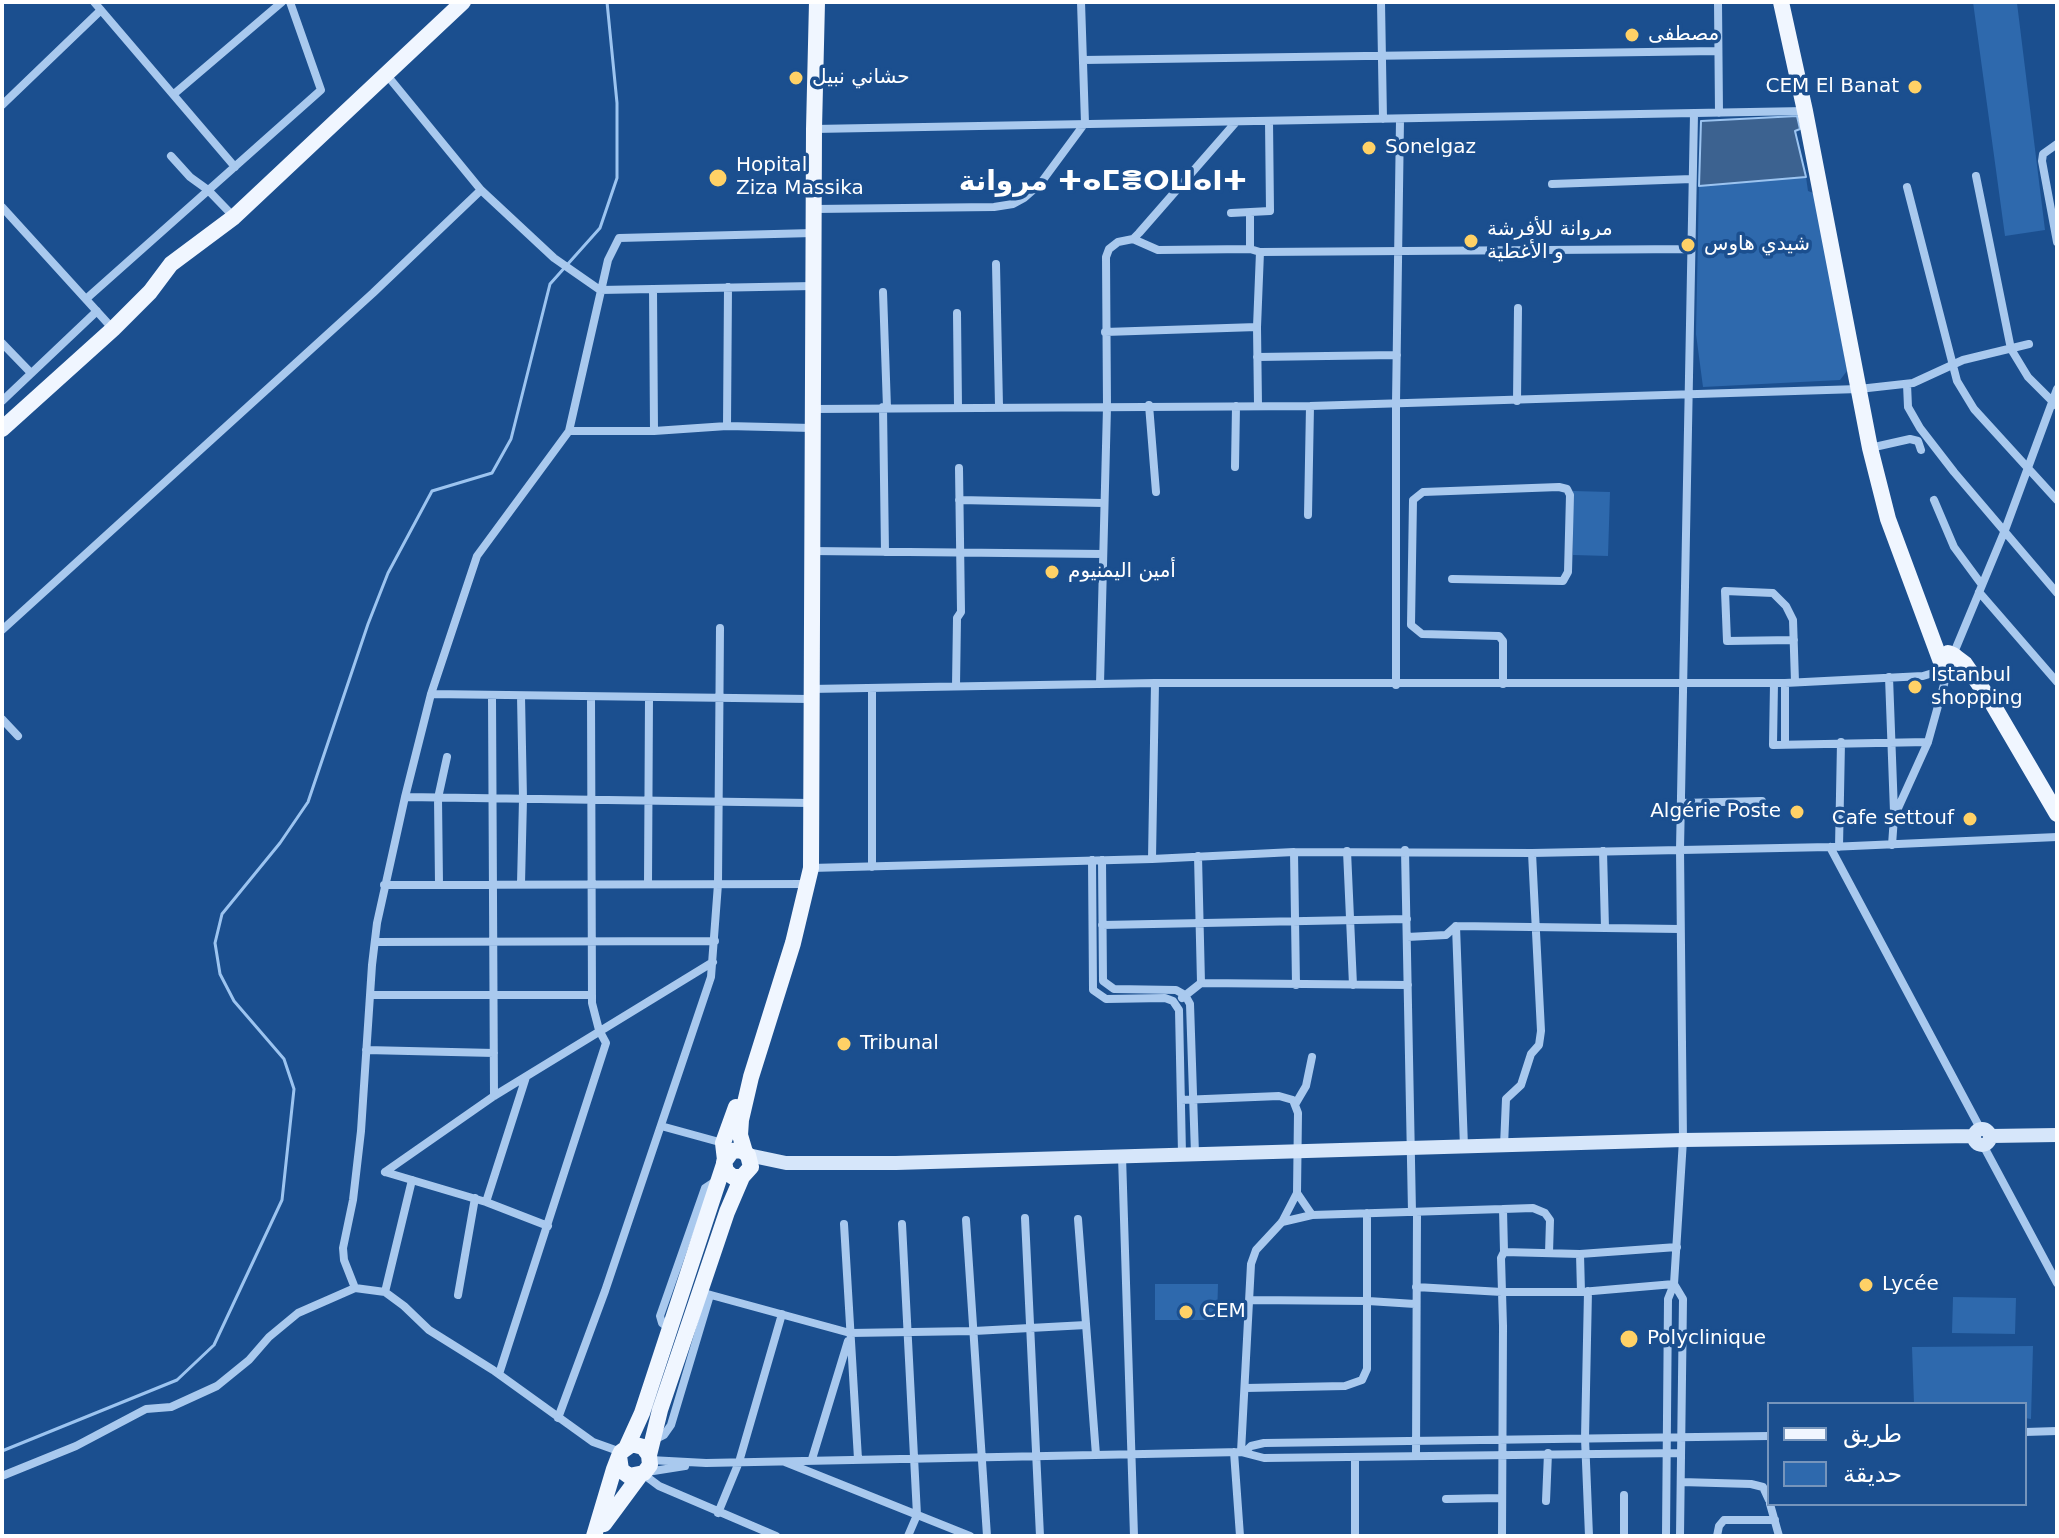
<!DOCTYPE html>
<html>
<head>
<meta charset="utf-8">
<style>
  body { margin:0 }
  #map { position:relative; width:2059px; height:1538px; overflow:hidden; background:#1b4f8f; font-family:"DejaVu Sans","Noto Naskh Arabic",sans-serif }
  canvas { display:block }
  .frame { position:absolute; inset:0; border:4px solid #fff; pointer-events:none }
  .legend { position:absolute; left:1767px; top:1402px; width:260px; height:104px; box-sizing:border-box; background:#1b4f8f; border:2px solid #7695bc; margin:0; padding:10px 14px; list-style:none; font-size:24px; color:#fff }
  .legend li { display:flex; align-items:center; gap:16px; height:40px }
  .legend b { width:40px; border:2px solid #7695bc }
</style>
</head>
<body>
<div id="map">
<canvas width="2059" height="1538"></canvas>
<div class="frame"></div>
<ul class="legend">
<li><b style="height:10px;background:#f0f6ff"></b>طريق</li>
<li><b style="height:22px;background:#2e69ad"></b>حديقة</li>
</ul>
</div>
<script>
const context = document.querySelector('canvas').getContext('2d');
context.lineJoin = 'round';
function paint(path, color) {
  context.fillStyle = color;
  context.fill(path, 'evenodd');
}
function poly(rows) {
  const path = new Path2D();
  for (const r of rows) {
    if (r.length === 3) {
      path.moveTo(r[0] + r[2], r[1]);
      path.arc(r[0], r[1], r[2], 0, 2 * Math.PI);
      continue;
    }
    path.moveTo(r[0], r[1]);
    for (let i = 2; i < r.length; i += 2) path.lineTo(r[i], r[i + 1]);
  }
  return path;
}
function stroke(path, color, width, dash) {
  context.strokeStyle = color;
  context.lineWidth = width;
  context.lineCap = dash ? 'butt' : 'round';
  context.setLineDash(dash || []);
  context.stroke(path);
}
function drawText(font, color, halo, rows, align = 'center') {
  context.font = font + ' "DejaVu Sans","Noto Naskh Arabic","Noto Sans Tifinagh",sans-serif';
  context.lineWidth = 7;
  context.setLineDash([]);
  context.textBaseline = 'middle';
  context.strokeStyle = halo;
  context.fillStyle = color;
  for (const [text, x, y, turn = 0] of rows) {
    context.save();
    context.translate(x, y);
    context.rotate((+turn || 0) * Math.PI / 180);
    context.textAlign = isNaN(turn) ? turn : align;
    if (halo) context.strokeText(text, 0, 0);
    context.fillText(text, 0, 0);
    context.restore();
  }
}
const green = poly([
  [1973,2,2021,2,2017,3,2045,230,2005,236],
  [1806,177,1808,191,1816,194,1847,371,1840,380,1703,387,1696,334,1699,186],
  [1573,491,1610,492,1608,556,1573,555],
  [1155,1284,1218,1284,1217,1320,1155,1320],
  [1953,1297,2016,1298,2015,1334,1952,1333],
  [2033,1346,2031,1419,2025,1418,2025,1404,1914,1404,1912,1347]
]);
const water = poly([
  [1797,116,1800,129,1795,131,1806,177,1699,186,1701,121,1797,116]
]);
const stream = poly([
  [2,1451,177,1380,214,1345,282,1200,294,1089,284,1059,234,1001,220,974,215,943,222,914,280,843,308,802,368,624,388,573,432,491,492,473,511,439,550,284,600,228,617,178,617,103,607,2]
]);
const street = poly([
  [94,2,235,167],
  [1381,2,1383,119],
  [1718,2,1719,113],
  [1083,60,1718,51],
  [386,74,481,190,554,258,600,290,813,286],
  [174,94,282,2],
  [2,105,101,10],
  [814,129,1805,111],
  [2057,144,2043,154,2042,161,2057,242],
  [171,156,190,177,208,190,234,217],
  [1976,176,2011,349,2028,377,2057,406],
  [1552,184,1692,179],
  [1907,187,1957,381,1974,409,2057,500],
  [2,207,113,329],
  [814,209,994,207,1013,204,1024,198,1040,184,1085,123,1081,2],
  [1231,213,1270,211,1269,121],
  [1250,213,1250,249],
  [1133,239,1158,250,1250,249,1260,252,1691,249],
  [996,264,999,406],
  [653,289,654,431],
  [883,292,887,408],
  [86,299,321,90,290,2],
  [957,313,958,407],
  [1105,332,1257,327],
  [2,343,31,373],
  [1257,357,1397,355],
  [1907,384,1908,407,1920,428,1954,472,2057,593],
  [2,401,97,311],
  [1517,401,1518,308],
  [1149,405,1156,492],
  [1258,405,1257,327,1260,252],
  [883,407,885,552],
  [813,409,1310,406,1859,389,1913,383,1963,360,2029,344],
  [727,426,728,287],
  [569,431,654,431,727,426,812,428],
  [1870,448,1910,439,1918,441,1921,450],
  [1235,467,1236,406],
  [959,500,1103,503],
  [1934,500,1954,547,1982,585],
  [1308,515,1310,406],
  [811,551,1103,554],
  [1452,579,1563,581,1568,572,1570,495,1567,489,1559,487,1423,492,1413,500,1411,625,1422,634,1499,636,1503,641,1503,684],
  [1979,592,2057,682],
  [2,630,373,293,481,190],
  [1794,640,1727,641,1725,591,1773,593,1786,606,1793,620,1795,682],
  [1953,655,2005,530,2057,389],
  [1889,677,1894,812],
  [1774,683,1773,745,1928,742],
  [1785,683,1785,744],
  [1100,684,1107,407,1106,257,1109,249,1118,242,1133,239,1139,233,1236,122],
  [1396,685,1396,403,1400,120],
  [956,686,957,618,961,612,959,468],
  [810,689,1155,683,1785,683,1923,676,1936,672,1943,667],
  [431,694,810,699],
  [492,696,494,1096],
  [2,719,18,736],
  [405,797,810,803],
  [1681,803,1762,801],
  [1892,845,1894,817,1928,742,1948,670],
  [1830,847,1980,1128],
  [1839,847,1841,742],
  [1405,850,1412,1212],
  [1347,851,1353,985],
  [1603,851,1605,928],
  [1294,852,1296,985],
  [1198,856,1201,983],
  [1152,859,1155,683],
  [1092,860,1093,990,1106,999,1165,998,1173,1001,1179,1010,1182,1154],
  [1102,860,1103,981,1114,989,1176,990,1185,995,1190,1004,1195,1154],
  [872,867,872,688],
  [811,868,1152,859,1294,852,1532,853,1830,847,2057,837],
  [439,884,438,798,447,757],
  [521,884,523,799,521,696],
  [648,884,649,698],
  [384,885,808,884],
  [1102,925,1407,919],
  [1456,926,1464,1147],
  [1407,937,1446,935,1456,926,1680,929],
  [375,942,715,941],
  [370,995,592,995],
  [1182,998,1201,983,1408,985],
  [366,1050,494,1053],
  [1181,1100,1279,1096,1293,1100,1298,1113,1297,1193,1312,1215,1503,1209,1504,1252,1580,1254,1677,1247],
  [1296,1103,1306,1086,1312,1057],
  [661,1126,723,1143],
  [1983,1145,2057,1283],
  [1504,1146,1506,1099,1521,1085,1531,1054,1539,1045,1541,1031,1532,853],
  [1122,1156,1134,1536],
  [385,1172,494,1096,713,962],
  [385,1172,486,1202,548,1226],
  [486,1202,526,1077],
  [1503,1209,1533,1208,1545,1213,1550,1220,1549,1253],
  [1025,1218,1040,1536],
  [1078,1219,1096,1455],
  [966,1220,987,1536],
  [1282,1222,1312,1215],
  [844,1224,858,1459],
  [902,1224,917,1515,908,1536],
  [1580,1254,1581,1292],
  [1674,1284,1683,1299,1680,1536],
  [1416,1287,1502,1292,1581,1292,1674,1284],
  [355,1288,344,1260,343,1248,353,1200,361,1131,372,965,377,923,405,797,431,694,477,556,569,431,608,260,619,238,813,233],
  [1588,1291,1585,1438,1589,1536],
  [385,1292,412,1180],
  [700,1292,850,1333,974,1331,1086,1325],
  [458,1295,475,1198],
  [1249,1300,1368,1301,1415,1304],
  [670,1329,662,1323,660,1316,705,1188,717,1180],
  [499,1374,606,1043,599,1030,592,1003,591,697],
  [1246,1388,1345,1386,1362,1380,1367,1369,1367,1213],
  [558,1418,605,1291,711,977,718,884,720,628],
  [2025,1432,2057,1431],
  [654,1440,664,1435,671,1425,710,1295],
  [1234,1452,1240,1536],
  [1241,1452,1251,1264,1256,1250,1282,1222,1297,1193],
  [1245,1452,1251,1446,1264,1443,1769,1436],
  [1416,1456,1417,1212],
  [812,1459,848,1341],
  [650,1460,706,1463,1241,1452,1264,1458,1681,1453],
  [785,1462,970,1536],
  [647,1472,685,1466],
  [643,1474,659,1486,776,1536],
  [2,1476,76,1446,146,1409,171,1407,217,1386,249,1360,269,1337,298,1313,355,1288,385,1292,404,1306,429,1330,493,1370,593,1442,621,1452],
  [1681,1482,1751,1484,1763,1487,1769,1500],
  [1624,1495,1624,1536],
  [1446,1499,1502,1498],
  [1546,1501,1548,1453],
  [1770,1504,1779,1536],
  [718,1513,739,1462,782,1314],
  [1355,1536,1355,1457],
  [1502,1536,1503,1326,1501,1258,1504,1252],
  [1666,1536,1668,1299,1674,1284,1683,1140,1680,849,1694,114],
  [1717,1536,1719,1526,1724,1520,1775,1520]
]);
const secondary = poly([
  [1982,1137,8],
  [1991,1136,2057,1135],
  [748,1155,786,1163,896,1163,1683,1140,1974,1136]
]);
const primary = poly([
  [1781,2,1805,111,1870,448,1888,519,1941,662],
  [2,429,113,329,150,292,171,264,234,217,463,2],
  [1955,656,1957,661,1954,668,1948,670,1943,667,1941,659,1948,653,1953,655,1965,664,1992,703,2057,814],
  [745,1152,740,1135,741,1120,751,1077,793,943,811,868,814,129,817,2],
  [725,1160,723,1143,736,1107],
  [627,1446,642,1413,724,1164],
  [649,1455,660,1410,727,1212,742,1177,751,1167,748,1155,741,1150,732,1151,724,1162,726,1171,733,1177,742,1177],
  [604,1524,641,1474],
  [594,1536,614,1469,619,1456,621,1452,632,1444,643,1447,649,1455,650,1465,644,1473,629,1476,621,1470,619,1456]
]);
const markers = [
  [1632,35,8,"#ffd166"],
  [796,78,8,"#ffd166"],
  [1915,87,8,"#ffd166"],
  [1369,148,8,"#ffd166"],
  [718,178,10,"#ffd166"],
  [1471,241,8,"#ffd166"],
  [1688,245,8,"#ffd166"],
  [1052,572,8,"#ffd166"],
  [1915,687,8,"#ffd166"],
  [1797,812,8,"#ffd166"],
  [1970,819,8,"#ffd166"],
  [844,1044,8,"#ffd166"],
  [1866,1285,8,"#ffd166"],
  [1186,1312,8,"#ffd166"],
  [1629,1339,10,"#ffd166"]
];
const poiNames = [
  ["مصطفى",1648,35],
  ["حشاني نبيل",812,78],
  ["CEM El Banat",1899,87,"right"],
  ["Sonelgaz",1385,148],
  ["Hopital",736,166],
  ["Ziza Massika",736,189],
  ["مروانة للأفرشة",1487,230],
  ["و الأغطية",1487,253],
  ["شيدي هاوس",1704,245],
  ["أمين اليمنيوم",1068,572],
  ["Istanbul",1931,676],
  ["shopping",1931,699],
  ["Algérie Poste",1781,812,"right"],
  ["Cafe settouf",1954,819,"right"],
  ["Tribunal",860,1044],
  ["Lycée",1882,1285],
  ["CEM",1202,1312],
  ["Polyclinique",1647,1339]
];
const districtNames = [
  ["مروانة ⵜⴰⵎⴻⵔⵡⴰⵏⵜ",1103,183]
];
paint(green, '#2e69ad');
paint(water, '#3c6290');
stroke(water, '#9cc4f0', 2);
stroke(stream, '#9cc4f0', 3);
stroke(street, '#a9c9ee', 8);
stroke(secondary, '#d6e6fa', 14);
stroke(primary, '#f0f6ff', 16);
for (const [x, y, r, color] of markers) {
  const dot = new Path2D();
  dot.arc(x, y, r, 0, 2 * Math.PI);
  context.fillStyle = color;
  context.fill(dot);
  stroke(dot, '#1b4f8f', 3);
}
drawText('20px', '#fff', '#1b4f8f', poiNames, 'left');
drawText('bold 28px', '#fff', '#1b4f8f', districtNames);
</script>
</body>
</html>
